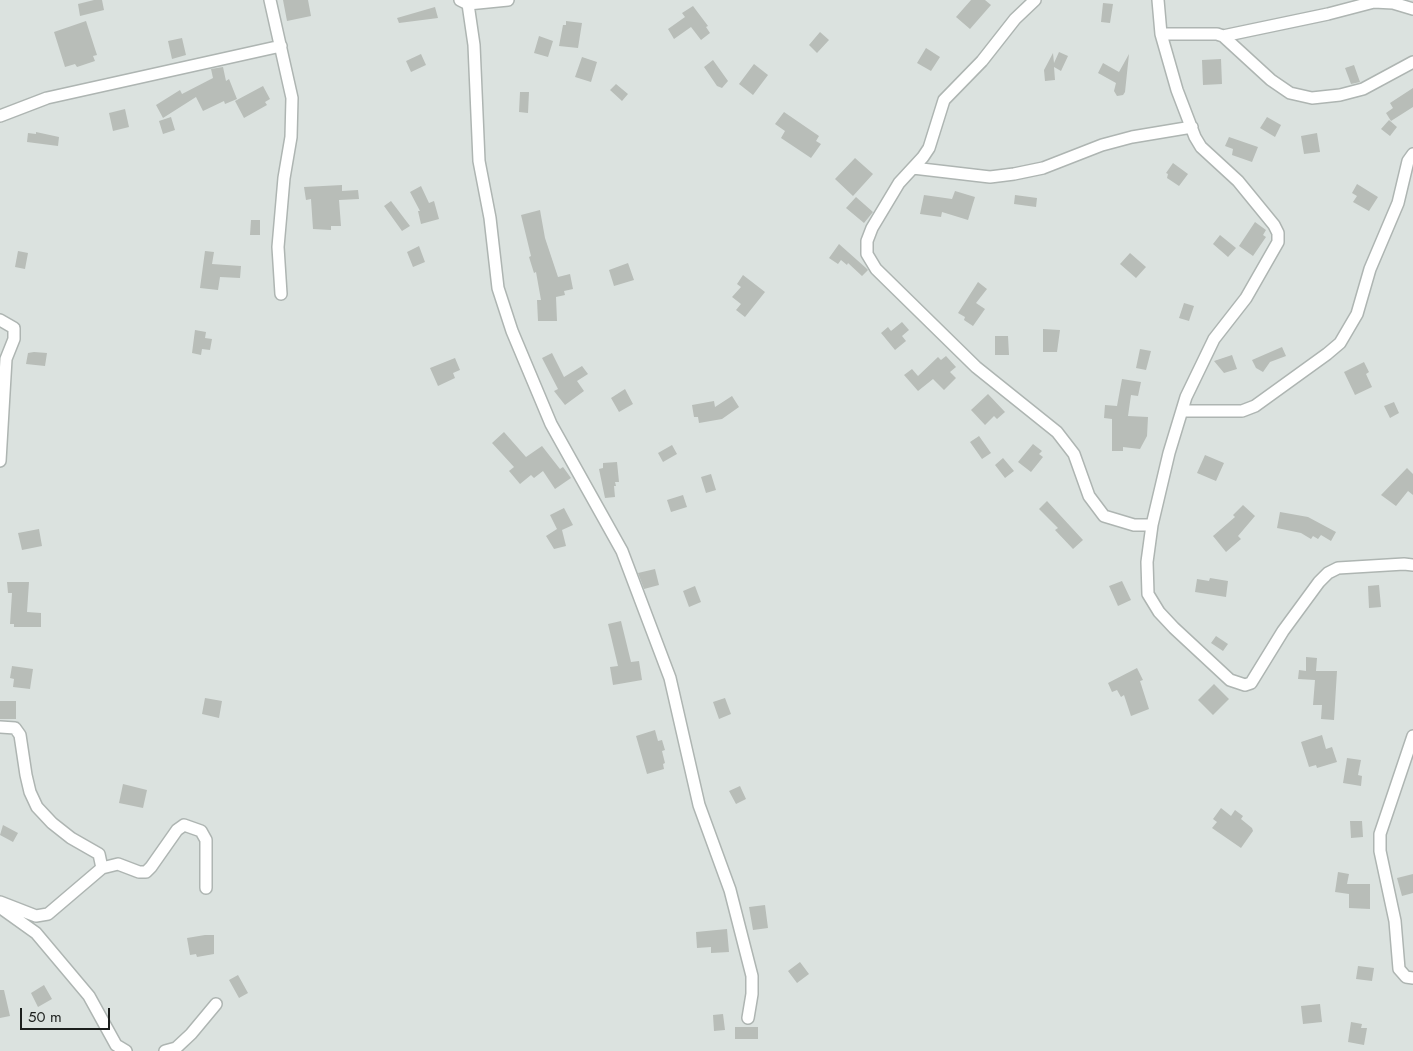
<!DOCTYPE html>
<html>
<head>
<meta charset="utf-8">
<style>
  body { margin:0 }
  #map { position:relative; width:1413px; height:1051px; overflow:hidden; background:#dbe2df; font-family:Jost,sans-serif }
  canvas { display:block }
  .scale { position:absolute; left:20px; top:1008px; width:90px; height:22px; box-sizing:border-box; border:2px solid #1c1f1d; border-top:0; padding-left:6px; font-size:15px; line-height:18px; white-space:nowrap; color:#1c1f1d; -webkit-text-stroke:4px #dbe2df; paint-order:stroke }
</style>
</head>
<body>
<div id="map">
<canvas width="1413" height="1051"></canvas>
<div class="scale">50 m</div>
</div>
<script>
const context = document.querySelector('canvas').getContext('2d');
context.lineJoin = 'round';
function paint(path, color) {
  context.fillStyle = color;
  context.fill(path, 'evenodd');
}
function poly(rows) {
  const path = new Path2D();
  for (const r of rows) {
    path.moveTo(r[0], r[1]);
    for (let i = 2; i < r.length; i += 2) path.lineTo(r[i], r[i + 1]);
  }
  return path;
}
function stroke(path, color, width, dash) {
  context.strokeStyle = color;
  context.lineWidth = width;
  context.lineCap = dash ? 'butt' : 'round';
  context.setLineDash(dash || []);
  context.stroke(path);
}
const building = poly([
  [94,0,102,0,104,10,80,16,78,4],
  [283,0,308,0,311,16,287,21],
  [971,0,985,0,991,5,970,29,956,17],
  [1103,3,1113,4,1110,23,1101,22],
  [693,6,708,26,706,27,710,33,701,40,691,27,674,39,668,29,685,17,682,13],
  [435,7,438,18,399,23,397,18],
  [86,21,97,55,93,56,95,61,77,67,75,64,65,67,54,32],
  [566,21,582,23,578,48,559,46,563,25,566,25],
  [820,32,829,40,817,53,809,45],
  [539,36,553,41,548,57,534,53],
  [182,38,186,55,172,59,168,41],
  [926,48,940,57,931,71,917,63],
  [1059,52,1068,56,1061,71,1054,67,1055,80,1045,81,1044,70,1053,53,1054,63],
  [421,54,426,65,411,72,406,61],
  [1129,54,1125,92,1123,95,1117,96,1114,91,1116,83,1098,73,1103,63,1119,72],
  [582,57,597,62,591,82,575,77],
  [1221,59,1222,84,1203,85,1202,60],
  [713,60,728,81,722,88,717,86,704,67],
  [754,64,768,75,753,95,739,84],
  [1354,65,1360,82,1351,84,1345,68],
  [223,67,226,81,229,79,237,99,225,104,224,101,203,111,196,97,163,118,156,105,180,90,182,94,213,78,211,69],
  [616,84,628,94,622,101,610,90],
  [263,86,270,99,265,102,267,105,244,118,235,101],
  [1413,88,1413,107,1391,121,1386,113,1393,108,1390,103],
  [520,92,529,92,528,113,519,112],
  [125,109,129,127,113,131,109,113],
  [784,112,819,136,816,141,821,144,811,158,781,138,785,131,775,124],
  [171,117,175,130,163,134,159,121],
  [1267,117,1281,125,1275,137,1260,128],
  [1389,120,1397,127,1390,136,1381,129],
  [36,132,59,137,58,146,27,142,28,133,36,134],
  [1317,133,1320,152,1304,154,1301,136],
  [1229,137,1258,147,1252,162,1232,155,1233,149,1225,146],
  [855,158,873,174,853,196,835,179],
  [1173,163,1188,174,1179,186,1167,178,1168,174,1166,173],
  [1357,184,1378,197,1369,211,1353,202,1357,196,1352,193],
  [342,185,342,191,358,190,359,199,339,200,341,226,331,226,331,230,313,229,311,199,306,200,304,187],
  [421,186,429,203,434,201,439,219,421,224,418,211,420,211,410,192],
  [955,191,975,197,968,220,942,212,941,217,920,214,924,195,952,199],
  [1015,195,1037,198,1036,207,1014,204],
  [856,197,873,212,864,223,846,208],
  [391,201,410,226,402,231,384,206],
  [540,210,545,238,558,277,570,274,573,289,564,291,565,295,556,297,557,321,538,321,537,300,541,300,536,272,534,273,529,257,531,256,521,215],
  [251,220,260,220,260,235,250,235],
  [1255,222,1266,230,1263,235,1266,237,1253,256,1239,246],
  [1220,235,1236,248,1228,257,1213,244],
  [839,244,866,268,868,270,862,276,848,263,847,265,841,260,838,264,829,258],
  [419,246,425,262,413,267,407,252],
  [18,251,28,253,25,269,15,267],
  [205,251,214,252,212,264,241,266,240,278,220,277,218,290,200,288],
  [1130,253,1146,267,1136,278,1120,264],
  [628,263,634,280,614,286,609,270],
  [743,275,765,292,745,317,736,310,741,304,732,297,741,287,737,284],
  [978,282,987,289,976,303,985,309,973,326,964,320,965,317,958,313],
  [1184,303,1194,306,1189,321,1179,318],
  [902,322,909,330,902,336,906,341,895,350,881,333,888,327,891,331],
  [1043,329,1060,330,1057,352,1043,352],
  [195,330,206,332,205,338,212,339,210,350,202,349,201,355,192,353],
  [995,336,1008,336,1009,355,995,355],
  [1282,347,1286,356,1270,362,1263,372,1256,368,1252,360],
  [1140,349,1151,351,1146,370,1136,368],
  [34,352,47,353,45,366,26,364,28,353],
  [552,353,564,377,582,366,588,374,577,381,584,391,565,405,554,391,558,389,542,358],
  [1232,355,1237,369,1224,373,1214,361],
  [946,356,956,367,950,372,956,378,944,390,933,379,918,391,904,375,912,369,918,376,938,357,941,360],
  [455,358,460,370,453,373,455,378,438,386,430,368],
  [1364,362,1369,372,1366,374,1372,387,1355,395,1344,372],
  [1122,379,1141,382,1138,396,1131,395,1128,416,1148,417,1147,436,1140,449,1123,447,1123,451,1112,451,1112,419,1104,418,1105,405,1117,406],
  [625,389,633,404,619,412,611,398],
  [988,394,1005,412,997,419,994,416,985,425,971,410],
  [732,396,739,407,722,419,699,423,698,417,694,417,692,405,714,401,715,407],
  [1394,402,1399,413,1390,418,1384,406],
  [504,432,526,457,542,446,560,469,563,467,571,478,555,489,543,471,534,478,531,475,520,484,509,471,514,467,492,443],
  [979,436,991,453,982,459,970,442],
  [1033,444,1042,451,1039,454,1043,457,1031,472,1018,462],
  [672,445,677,454,663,462,658,453],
  [1205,455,1224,463,1216,481,1197,473],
  [1003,458,1014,471,1005,478,995,465],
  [617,462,619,482,615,482,616,486,614,486,615,497,605,498,599,469,603,468,603,463],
  [1407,468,1413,474,1413,495,1408,491,1396,506,1381,495],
  [711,474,716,490,706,493,701,477],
  [683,495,687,507,671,512,667,500],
  [1047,501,1083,540,1073,549,1055,530,1058,528,1039,509],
  [1243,505,1255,516,1238,536,1241,539,1226,552,1213,536,1235,517,1233,515],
  [564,508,573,525,562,530,566,546,554,549,546,536,557,529,550,515],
  [1280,512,1308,517,1336,532,1331,541,1321,535,1318,539,1313,536,1311,539,1301,533,1277,528],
  [39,529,42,546,22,550,18,533],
  [655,569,659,585,644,589,638,573],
  [1210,578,1228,581,1226,597,1195,592,1197,579,1209,581],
  [1122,581,1131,600,1118,606,1109,586],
  [7,582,29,582,27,612,41,613,41,627,14,627,14,624,10,624,12,593,8,593],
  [1379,585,1381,607,1369,608,1368,586],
  [695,586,701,602,689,607,683,591],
  [621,621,631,662,639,661,642,680,613,685,610,667,618,666,608,624],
  [1216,636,1228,644,1223,651,1211,643],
  [1306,657,1317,658,1316,671,1337,671,1334,720,1321,719,1322,705,1313,705,1315,680,1298,679,1299,670,1306,671],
  [12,666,33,669,30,689,13,687,14,679,10,678],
  [1137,668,1143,680,1140,681,1149,709,1131,716,1124,695,1121,697,1117,690,1112,692,1108,683],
  [1214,684,1229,699,1213,715,1198,700],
  [205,698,222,701,219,718,202,714],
  [725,698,731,714,719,719,713,702],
  [0,701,16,701,16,719,0,719],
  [655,730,658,741,662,740,665,750,662,751,665,763,663,764,664,769,647,774,636,736],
  [1322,735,1326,749,1332,747,1337,762,1317,768,1316,765,1309,767,1301,742],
  [1347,758,1361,760,1358,775,1362,776,1361,786,1343,783],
  [123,784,147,790,143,808,119,803],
  [740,786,746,799,736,804,729,791],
  [1221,808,1231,816,1235,810,1243,816,1241,819,1252,828,1253,831,1241,848,1212,828,1217,822,1213,819],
  [1350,821,1362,821,1363,837,1351,838],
  [3,825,18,833,13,842,0,835],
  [1338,872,1349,874,1347,884,1370,884,1370,909,1349,908,1349,894,1335,892],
  [1413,874,1413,893,1402,896,1397,878],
  [765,905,768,928,753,930,749,907],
  [727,929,729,952,711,953,711,947,697,948,696,932],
  [205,935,214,935,214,954,197,957,196,954,190,955,187,938],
  [800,962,809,974,797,983,788,971],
  [1358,966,1374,968,1372,981,1356,979],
  [238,975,248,993,239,998,229,980],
  [44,985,52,999,38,1007,31,993],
  [0,990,4,990,10,1016,0,1018],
  [1320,1004,1322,1022,1303,1024,1301,1006],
  [723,1014,725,1030,714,1031,713,1015],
  [1351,1022,1362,1024,1361,1028,1367,1028,1364,1045,1348,1042],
  [735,1027,758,1027,758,1039,735,1039]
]);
const street = poly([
  [270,0,292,98,291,137,284,178,278,247,281,294],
  [460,0,468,4,474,45,479,161,490,218,498,288,512,331,551,424,622,551,670,678,699,805,730,890,752,976,752,994,748,1018],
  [1035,0,1015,19,982,61,944,100,929,148,923,157,899,183,872,228,867,241,867,254,876,269,976,367,1057,432,1074,454,1089,496,1104,516,1134,525,1152,525],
  [1158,0,1161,34,1177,90,1195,137,1201,147,1238,181,1274,225,1278,233,1278,242,1246,298,1214,339,1186,397,1169,453,1152,525,1147,562,1148,594,1159,612,1174,628,1230,680,1245,685,1251,683,1283,631,1319,582,1328,573,1338,568,1404,564,1413,565],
  [468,4,508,0],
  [1161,34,1217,34,1223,36,1328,14,1374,2,1393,3,1413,9],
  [1223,36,1271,80,1290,93,1312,98,1340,95,1363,89,1413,62],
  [0,116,47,98,281,46],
  [913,168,990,177,1014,174,1043,168,1102,145,1132,137,1192,127],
  [0,320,14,328,14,339,6,359,0,461],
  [1183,411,1242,411,1255,406,1327,354,1340,343,1357,314,1370,269,1398,203,1408,161,1413,154],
  [0,727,15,728,20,735,26,775,30,792,37,807,52,823,71,838,99,854,102,868],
  [1413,736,1380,834,1380,851,1395,921,1399,969,1406,977,1413,978],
  [0,902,36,916,48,914,102,868,118,864,139,872,146,872,151,867,177,830,184,825,201,831,206,840,206,888],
  [1,908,36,933,89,996,116,1045,126,1051],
  [165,1051,176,1048,191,1034,216,1004]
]);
paint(building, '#b8bdb8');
stroke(street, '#aeb5b2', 14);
stroke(street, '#fff', 11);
</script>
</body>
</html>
